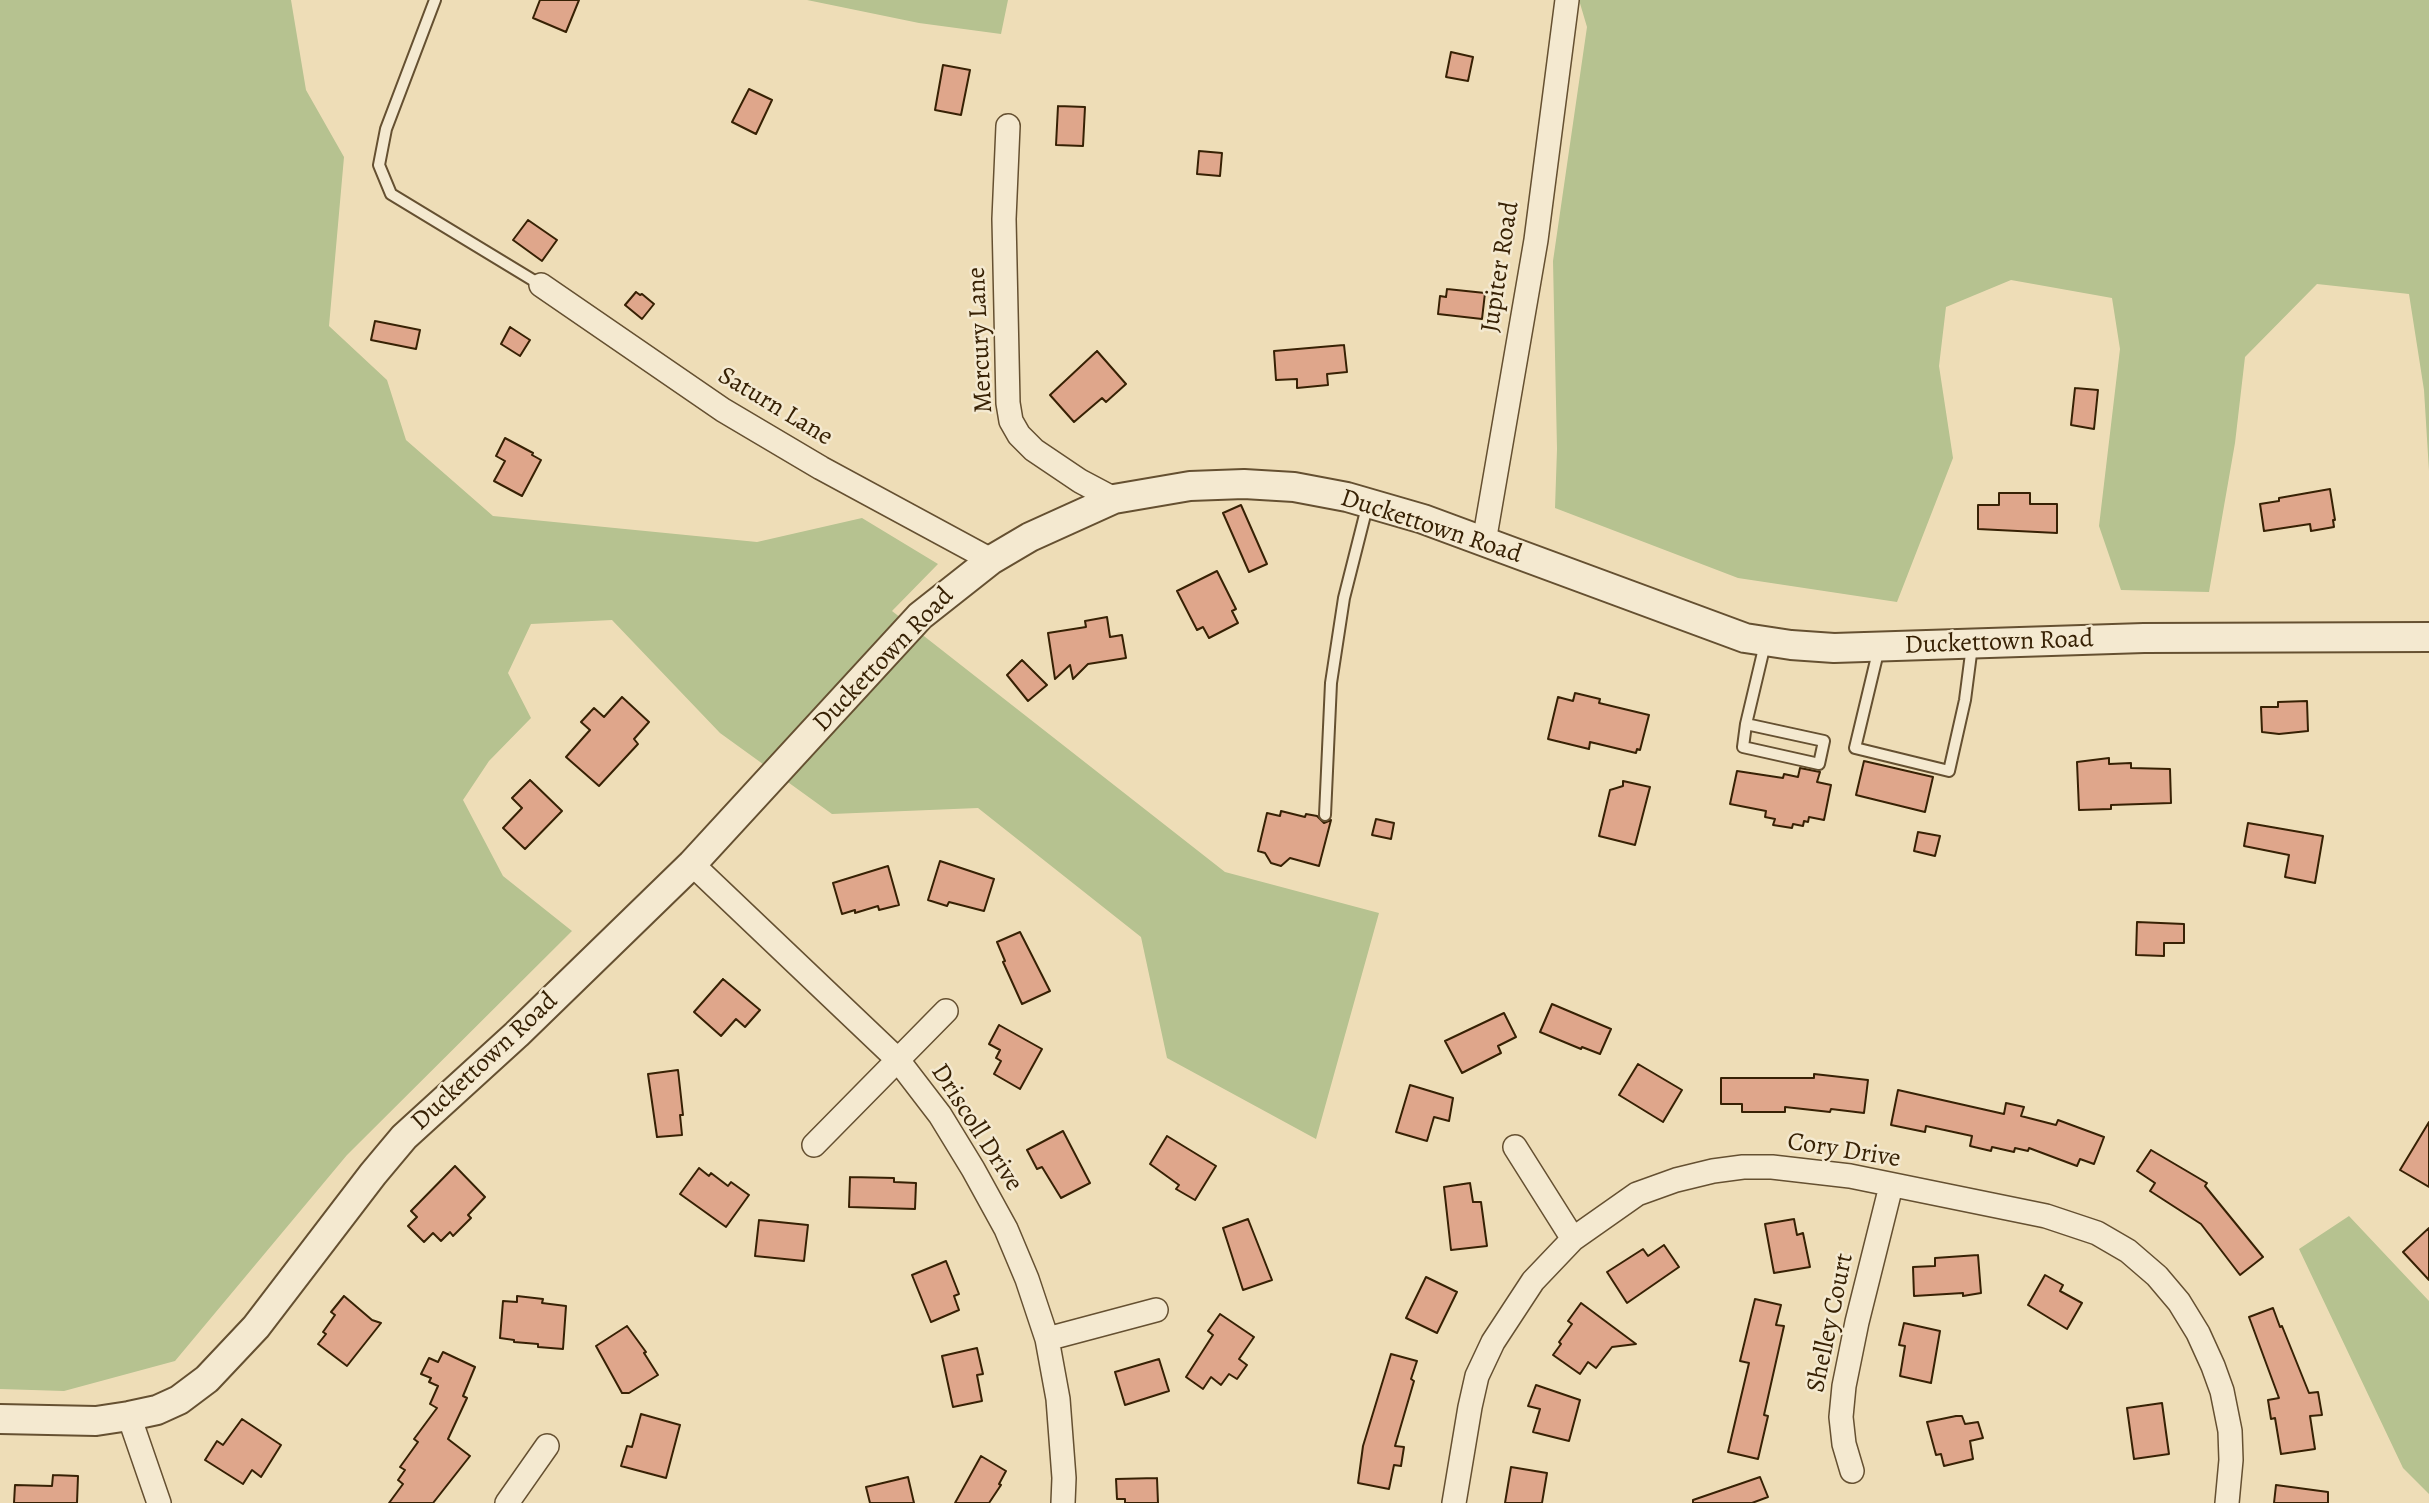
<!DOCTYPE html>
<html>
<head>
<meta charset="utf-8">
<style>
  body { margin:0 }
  canvas { display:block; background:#eeddb7 }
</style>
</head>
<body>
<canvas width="2429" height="1503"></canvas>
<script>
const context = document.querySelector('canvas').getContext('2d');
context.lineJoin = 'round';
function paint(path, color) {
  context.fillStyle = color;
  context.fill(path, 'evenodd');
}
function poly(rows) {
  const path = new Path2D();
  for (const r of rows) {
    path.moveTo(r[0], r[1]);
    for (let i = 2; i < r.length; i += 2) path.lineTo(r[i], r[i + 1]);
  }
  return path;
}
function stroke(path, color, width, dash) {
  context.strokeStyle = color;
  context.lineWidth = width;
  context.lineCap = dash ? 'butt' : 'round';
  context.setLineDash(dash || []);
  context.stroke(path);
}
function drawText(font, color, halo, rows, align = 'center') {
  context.font = font + ' Alegreya,serif';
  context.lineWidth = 5;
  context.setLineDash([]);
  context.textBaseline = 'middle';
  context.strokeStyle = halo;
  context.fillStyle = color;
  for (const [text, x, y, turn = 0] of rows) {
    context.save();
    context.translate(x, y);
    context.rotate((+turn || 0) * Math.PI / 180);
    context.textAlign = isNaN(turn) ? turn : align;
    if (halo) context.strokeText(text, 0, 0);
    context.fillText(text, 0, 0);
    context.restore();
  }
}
const green = poly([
  [0,0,291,0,306,90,344,157,329,326,387,380,406,440,493,516,757,542,862,518,938,564,892,611,1225,872,1379,913,1316,1139,1167,1058,1141,937,978,808,832,814,720,733,612,620,531,624,508,673,531,718,489,761,463,800,503,876,572,931,347,1155,175,1361,64,1391,0,1389],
  [807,0,1008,0,1001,34,919,23],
  [1579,0,2429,0,2429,471,2424,390,2409,294,2317,284,2245,357,2235,443,2209,592,2121,590,2099,526,2120,349,2112,298,2011,280,1946,307,1939,366,1953,458,1897,602,1738,578,1555,508,1557,449,1553,261,1587,27],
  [2349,1216,2429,1301,2429,1494,2403,1468,2299,1249]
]);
const building = poly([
  [540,0,579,0,566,32,533,18,540,0],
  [1451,52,1473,57,1468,81,1446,77,1451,52],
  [943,65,970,70,961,115,935,110,943,65],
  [749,89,772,100,756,134,732,122,749,89],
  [1058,106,1085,107,1083,146,1056,145,1058,106],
  [1199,151,1222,153,1220,176,1197,174,1199,151],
  [528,220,557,240,542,261,513,240,528,220],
  [1447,289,1485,293,1482,319,1438,314,1440,296,1446,297,1447,289],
  [636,292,640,295,642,294,654,304,642,319,625,305,636,292],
  [375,321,420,330,416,349,371,340,375,321],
  [510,327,530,340,520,356,501,344,510,327],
  [1344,345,1347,372,1327,374,1328,385,1297,388,1297,379,1276,380,1274,351,1344,345],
  [1097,351,1126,384,1106,402,1102,398,1074,422,1050,395,1097,351],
  [2075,388,2098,390,2094,429,2071,425,2075,388],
  [505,438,533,453,532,455,541,460,522,496,494,481,505,461,496,456,505,438],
  [2330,489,2335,520,2333,520,2334,527,2311,531,2310,524,2264,531,2260,504,2279,501,2279,498,2330,489],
  [1999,493,2030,493,2030,504,2057,504,2057,533,1978,529,1978,505,1999,505,1999,493],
  [1241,505,1267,564,1249,572,1223,513,1241,505],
  [1217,571,1236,609,1232,611,1238,623,1209,638,1203,627,1197,630,1177,591,1217,571],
  [1107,617,1110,637,1122,635,1126,658,1088,664,1073,679,1070,665,1055,679,1048,633,1086,627,1085,621,1107,617],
  [1022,660,1047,685,1028,701,1007,675,1022,660],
  [1575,693,1600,699,1599,703,1649,715,1640,750,1637,749,1636,753,1590,742,1589,749,1548,739,1558,697,1573,701,1575,693],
  [622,697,649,722,634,739,638,744,599,786,566,757,590,730,581,722,594,708,604,717,622,697],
  [2307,701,2308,731,2279,734,2262,732,2261,707,2278,707,2278,702,2307,701],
  [2109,758,2109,764,2131,763,2131,768,2170,769,2171,803,2111,805,2111,809,2079,810,2077,762,2109,758],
  [1864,761,1933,777,1925,812,1856,795,1864,761],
  [1800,768,1820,772,1817,782,1831,785,1824,820,1809,817,1808,822,1804,821,1803,826,1793,824,1792,828,1773,825,1775,819,1765,817,1766,811,1730,804,1737,771,1783,778,1784,774,1798,777,1800,768],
  [530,780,562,811,525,849,503,828,522,808,512,798,530,780],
  [1623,781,1650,787,1635,845,1599,836,1610,790,1623,786,1623,781],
  [1281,811,1305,817,1306,814,1317,816,1324,823,1331,820,1319,866,1290,858,1281,866,1271,863,1265,853,1258,851,1267,813,1280,816,1281,811],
  [1376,819,1394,823,1391,839,1372,835,1376,819],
  [2248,823,2323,836,2315,883,2285,877,2289,855,2244,846,2248,823],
  [1918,832,1940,836,1935,856,1914,851,1918,832],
  [940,861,994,879,984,911,949,902,947,906,928,900,940,861],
  [888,866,899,905,879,910,878,906,855,913,855,910,842,914,833,883,888,866],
  [2137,922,2184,924,2184,943,2164,943,2164,956,2136,955,2137,922],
  [1020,932,1050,991,1022,1004,1003,962,1005,961,997,942,1020,932],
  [723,979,760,1010,745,1027,736,1019,721,1036,694,1012,723,979],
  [1552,1004,1611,1029,1600,1054,1582,1047,1581,1049,1540,1032,1552,1004],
  [1504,1013,1516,1037,1498,1046,1501,1053,1462,1073,1445,1041,1504,1013],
  [999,1025,1042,1049,1020,1089,994,1074,1001,1061,996,1058,1000,1050,989,1044,999,1025],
  [1638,1064,1682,1090,1663,1122,1619,1095,1638,1064],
  [678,1070,683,1115,680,1115,682,1135,657,1137,648,1074,678,1070],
  [1814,1074,1868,1080,1864,1113,1831,1109,1830,1112,1785,1107,1785,1112,1742,1112,1742,1104,1721,1104,1721,1078,1814,1078,1814,1074],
  [1410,1085,1453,1098,1449,1121,1434,1117,1427,1141,1396,1132,1410,1085],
  [1898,1090,2004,1114,2006,1103,2024,1107,2021,1116,2056,1125,2058,1120,2104,1137,2094,1164,2080,1159,2077,1166,2029,1148,2028,1151,2015,1148,2014,1152,1992,1147,1991,1151,1970,1146,1972,1136,1926,1126,1925,1132,1891,1125,1898,1090],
  [2429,1122,2429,1187,2400,1170,2429,1122],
  [1063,1131,1090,1183,1061,1198,1042,1167,1037,1169,1027,1150,1063,1131],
  [1167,1136,1216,1166,1195,1200,1176,1189,1179,1185,1150,1164,1167,1136],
  [2151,1150,2207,1183,2205,1186,2263,1257,2240,1275,2201,1224,2150,1191,2155,1183,2137,1171,2151,1150],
  [455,1166,485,1197,468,1215,471,1218,453,1236,450,1232,441,1241,433,1233,424,1242,408,1226,417,1217,411,1211,455,1166],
  [699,1168,709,1176,711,1173,728,1186,731,1182,749,1195,726,1227,680,1194,699,1168],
  [850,1177,894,1178,894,1182,916,1183,915,1209,849,1207,850,1177],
  [1470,1183,1473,1202,1481,1202,1487,1246,1451,1250,1444,1187,1470,1183],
  [1248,1219,1272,1280,1243,1290,1223,1228,1248,1219],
  [1794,1219,1797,1235,1803,1233,1810,1267,1774,1273,1765,1224,1794,1219],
  [759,1220,808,1225,804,1261,755,1256,759,1220],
  [2429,1228,2429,1280,2403,1252,2429,1228],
  [1664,1245,1679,1267,1627,1303,1607,1272,1643,1249,1648,1256,1664,1245],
  [1978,1255,1981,1293,1963,1296,1963,1293,1914,1296,1913,1267,1935,1266,1935,1258,1978,1255],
  [946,1261,959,1294,954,1296,959,1310,931,1322,912,1275,946,1261],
  [2045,1275,2063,1285,2060,1291,2082,1303,2067,1329,2028,1305,2045,1275],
  [1426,1277,1457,1292,1437,1333,1406,1318,1426,1277],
  [344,1296,372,1320,381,1323,347,1366,318,1344,326,1334,323,1332,335,1315,331,1312,344,1296],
  [517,1296,543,1299,542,1303,566,1306,563,1349,538,1347,538,1344,514,1342,514,1340,500,1338,503,1301,517,1302,517,1296],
  [1755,1299,1781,1305,1776,1325,1784,1326,1764,1415,1768,1416,1758,1459,1728,1452,1749,1363,1740,1361,1755,1299],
  [1581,1303,1636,1344,1612,1347,1596,1368,1588,1362,1580,1374,1553,1355,1561,1344,1559,1342,1572,1324,1568,1321,1581,1303],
  [2273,1308,2280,1327,2282,1326,2309,1393,2318,1392,2322,1415,2310,1416,2315,1449,2281,1454,2275,1418,2271,1419,2268,1400,2279,1398,2249,1317,2273,1308],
  [1220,1314,1254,1337,1239,1359,1247,1365,1237,1379,1229,1374,1221,1385,1211,1377,1203,1389,1186,1377,1213,1335,1208,1331,1220,1314],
  [1904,1323,1940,1331,1931,1383,1900,1376,1905,1346,1899,1345,1904,1323],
  [627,1326,646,1352,644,1353,658,1375,629,1393,622,1393,596,1346,627,1326],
  [977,1348,983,1374,977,1375,982,1401,953,1407,942,1356,977,1348],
  [443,1352,475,1367,463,1396,467,1398,448,1439,470,1456,433,1503,389,1503,403,1484,398,1480,405,1470,400,1467,418,1442,414,1439,437,1408,430,1404,438,1386,429,1382,431,1378,421,1374,429,1358,438,1362,443,1352],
  [1391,1354,1417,1361,1411,1379,1414,1381,1395,1446,1404,1447,1401,1466,1394,1465,1389,1489,1358,1483,1363,1446,1391,1354],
  [1159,1359,1169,1391,1125,1405,1115,1372,1159,1359],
  [1536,1385,1580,1400,1569,1441,1533,1432,1540,1409,1528,1406,1536,1385],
  [2162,1403,2169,1454,2134,1459,2127,1408,2162,1403],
  [641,1414,680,1425,666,1478,621,1466,627,1446,632,1447,641,1414],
  [1956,1416,1962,1416,1965,1424,1978,1422,1983,1438,1970,1441,1973,1459,1944,1466,1941,1454,1936,1455,1927,1422,1956,1416],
  [242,1419,281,1445,261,1477,252,1470,243,1484,205,1460,217,1441,223,1445,242,1419],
  [981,1456,1006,1471,999,1484,1001,1485,989,1503,955,1503,981,1456],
  [1511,1467,1547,1473,1542,1503,1505,1503,1511,1467],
  [53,1475,78,1476,77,1503,14,1503,15,1485,52,1486,53,1475],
  [908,1477,914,1503,870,1503,866,1487,908,1477],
  [1760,1477,1768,1497,1752,1503,1693,1503,1693,1500,1760,1477],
  [1157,1478,1158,1503,1125,1503,1125,1499,1117,1499,1116,1479,1157,1478],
  [2276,1485,2328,1492,2328,1503,2274,1503,2276,1485]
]);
const service = poly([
  [435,0,386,129,379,165,391,194,541,285],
  [1879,648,1855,748,1949,771,1965,700,1972,646],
  [1746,724,1824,741,1819,764,1743,747,1746,724,1765,644],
  [1325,815,1331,683,1344,598,1368,503]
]);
const minor = poly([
  [1008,126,1004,219,1008,403,1011,421,1019,435,1034,450,1080,481,1114,499],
  [541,285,723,410,821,468,991,560],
  [1484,542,1536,240,1567,0],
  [692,864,897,1059,940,1115,973,1169,1006,1229,1027,1279,1047,1339,1058,1399,1064,1478,1063,1503],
  [814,1145,946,1011],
  [1515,1147,1573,1239],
  [1047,1339,1156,1310],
  [129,1416,159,1503],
  [1852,1471,1844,1444,1841,1417,1844,1386,1857,1322,1891,1186],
  [507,1503,547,1446],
  [1454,1503,1470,1407,1477,1376,1493,1342,1533,1281,1573,1239,1637,1194,1676,1180,1713,1171,1743,1167,1772,1167,1850,1176,2046,1216,2097,1233,2128,1251,2157,1276,2179,1302,2198,1333,2213,1366,2222,1391,2230,1431,2231,1460,2227,1503]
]);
const tertiary = poly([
  [0,1419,96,1421,129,1416,157,1410,179,1400,207,1379,256,1327,373,1174,404,1137,517,1034,692,864,920,616,991,560,1030,537,1114,499,1190,486,1244,484,1294,487,1347,497,1423,519,1745,638,1791,645,1834,648,2144,638,2429,637]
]);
const streetNames = [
  ["Jupiter Road",1501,267,-81],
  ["Mercury Lane",981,340,-93],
  ["Saturn Lane",775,407,31],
  ["Duckettown Road",1431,527,18],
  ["Duckettown Road",1999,643,-2],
  ["Duckettown Road",884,660,-46],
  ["Duckettown Road",485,1062,-43],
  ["Driscoll Drive",976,1128,57],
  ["Cory Drive",1844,1151,9],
  ["Shelley Court",1831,1323,-78]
];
paint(green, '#b6c290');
paint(building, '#dfa68b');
stroke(building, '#372104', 2);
stroke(service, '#655031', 14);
stroke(minor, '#655031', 26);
stroke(tertiary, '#655031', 32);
stroke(service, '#f4e9d0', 10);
stroke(minor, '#f4e9d0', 23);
stroke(tertiary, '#f4e9d0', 28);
drawText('26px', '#372104', '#f4e9d0', streetNames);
</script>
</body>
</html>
